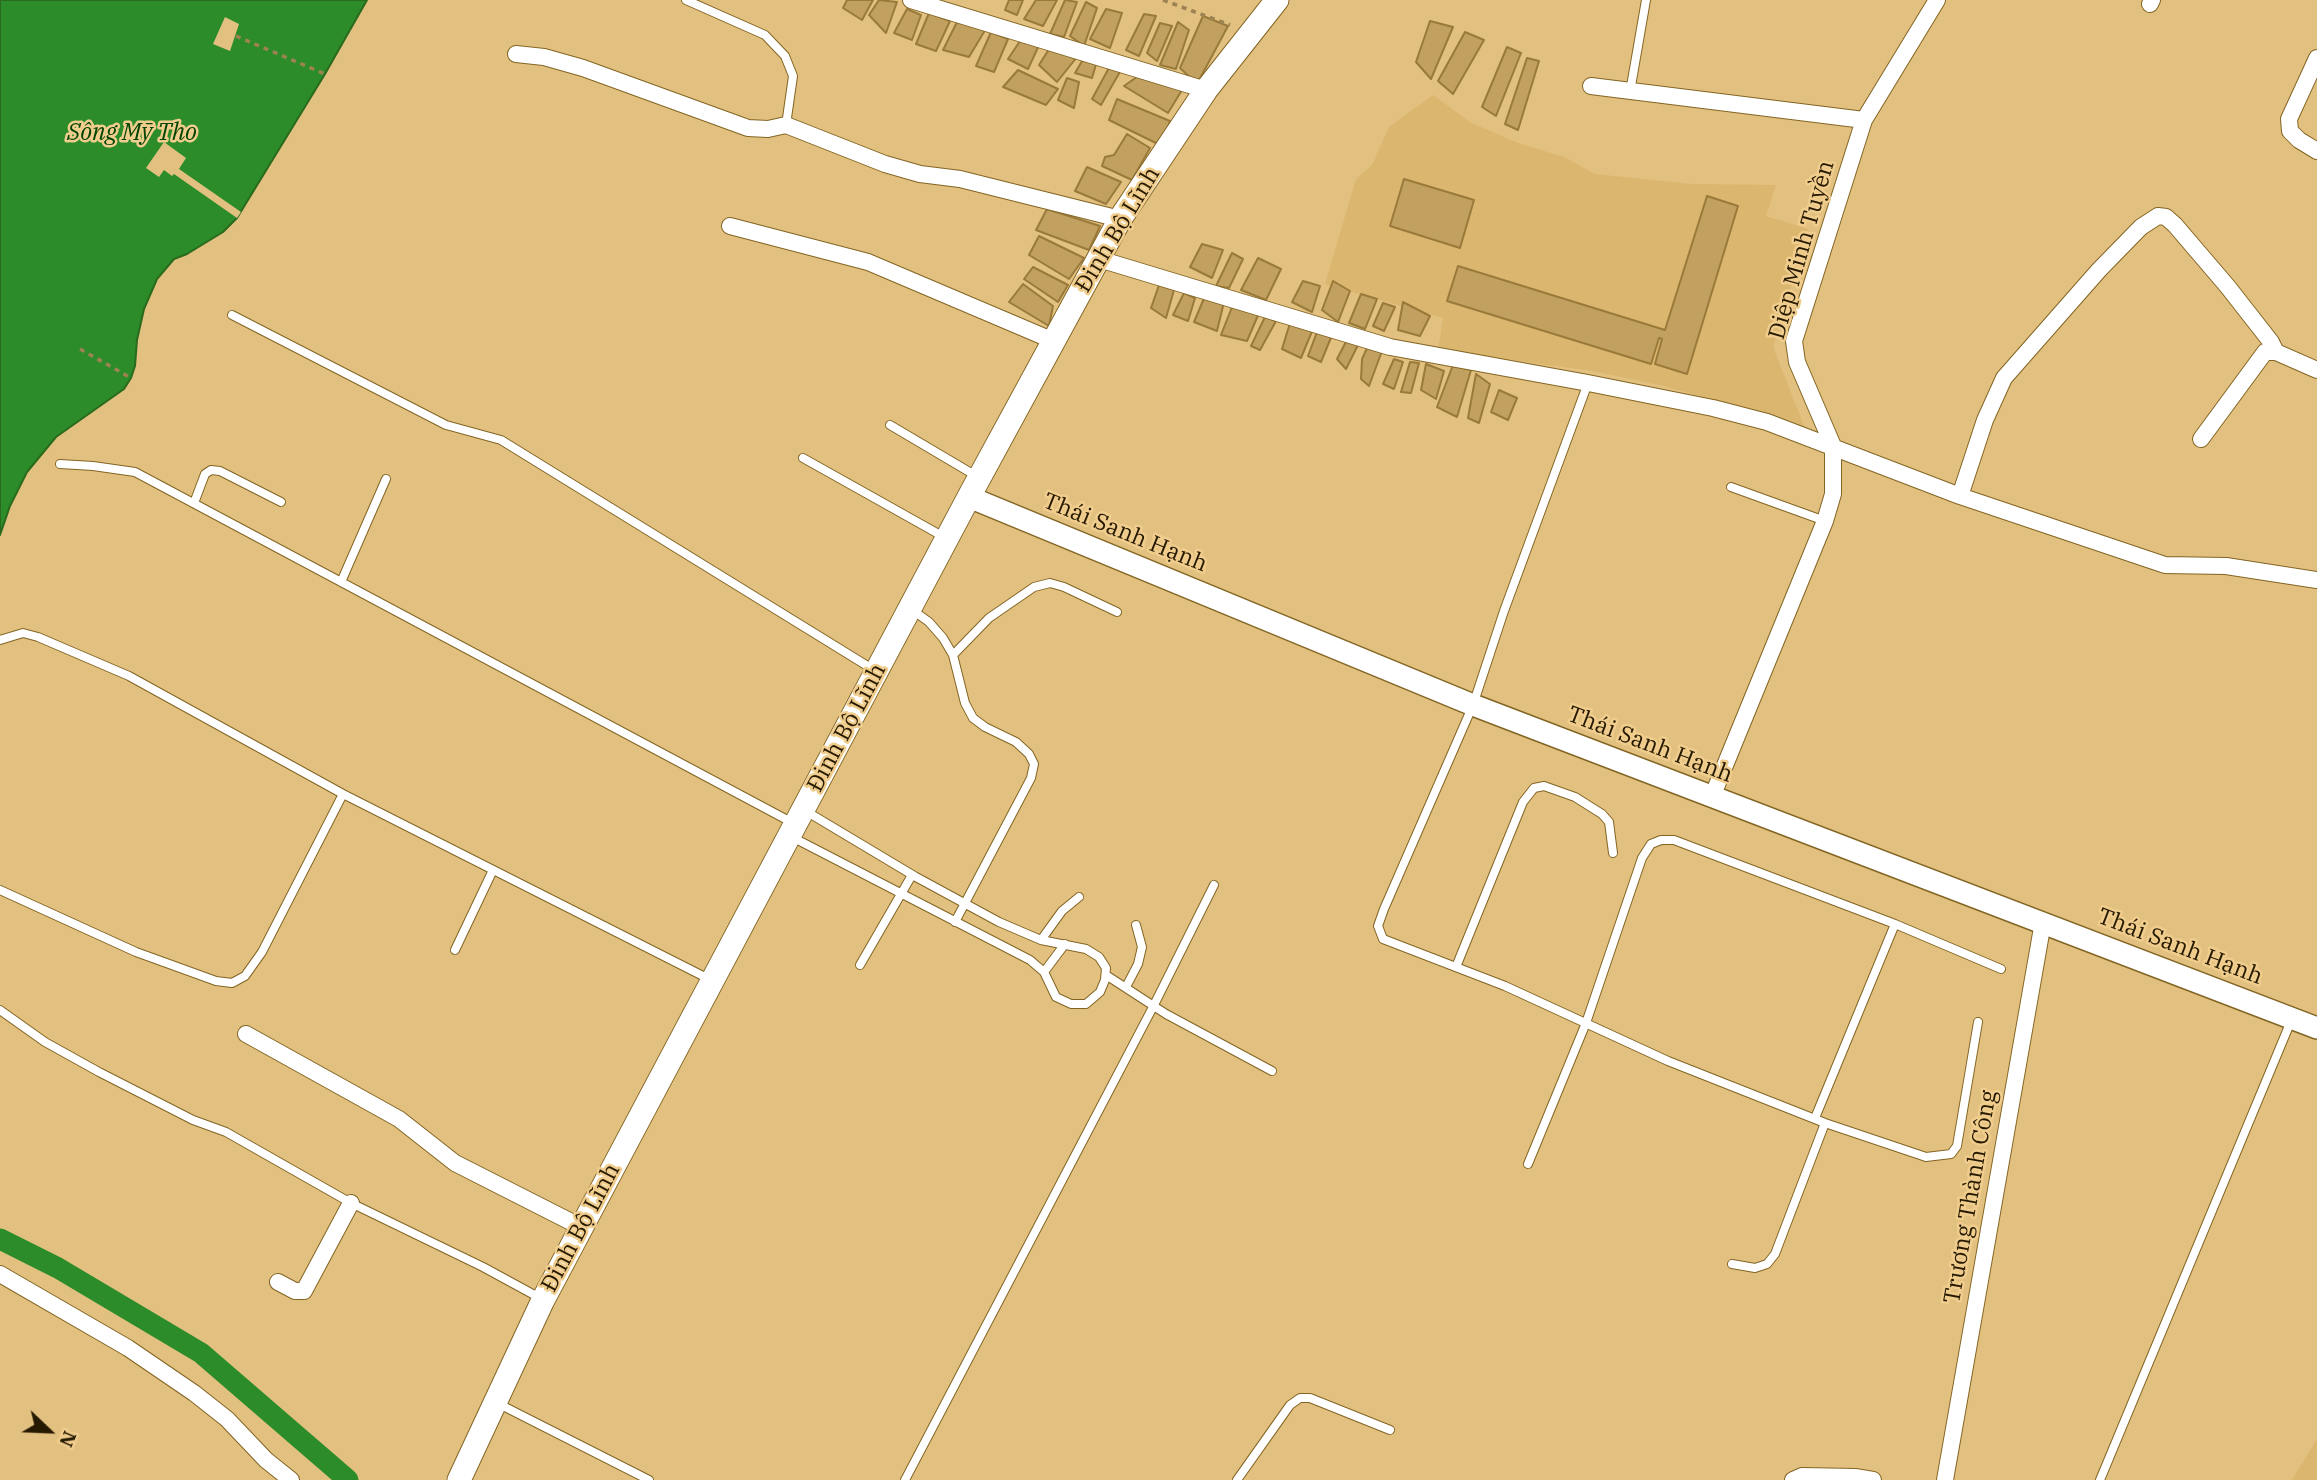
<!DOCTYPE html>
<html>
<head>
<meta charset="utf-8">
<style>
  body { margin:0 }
  #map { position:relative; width:2317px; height:1480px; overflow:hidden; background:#e2c080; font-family:"IBM Plex Serif",serif }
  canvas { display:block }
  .north { position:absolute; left:14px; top:1396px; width:70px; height:70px; -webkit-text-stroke:5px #f0cd8d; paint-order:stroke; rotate:113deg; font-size:19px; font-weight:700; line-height:28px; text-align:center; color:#261901 }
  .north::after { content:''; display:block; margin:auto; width:24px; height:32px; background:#261901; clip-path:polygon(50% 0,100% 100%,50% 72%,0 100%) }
</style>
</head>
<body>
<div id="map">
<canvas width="2317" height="1480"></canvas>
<div class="north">N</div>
</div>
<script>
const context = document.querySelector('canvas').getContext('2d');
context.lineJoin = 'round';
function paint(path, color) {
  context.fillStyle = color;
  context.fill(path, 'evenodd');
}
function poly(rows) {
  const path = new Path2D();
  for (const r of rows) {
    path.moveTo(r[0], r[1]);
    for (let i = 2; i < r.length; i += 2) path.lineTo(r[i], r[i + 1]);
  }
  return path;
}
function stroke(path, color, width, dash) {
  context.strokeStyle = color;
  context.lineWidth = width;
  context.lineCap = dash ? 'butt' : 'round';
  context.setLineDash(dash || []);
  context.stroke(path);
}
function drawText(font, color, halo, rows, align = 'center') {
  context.font = font + ' "IBM Plex Serif",serif';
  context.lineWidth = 5;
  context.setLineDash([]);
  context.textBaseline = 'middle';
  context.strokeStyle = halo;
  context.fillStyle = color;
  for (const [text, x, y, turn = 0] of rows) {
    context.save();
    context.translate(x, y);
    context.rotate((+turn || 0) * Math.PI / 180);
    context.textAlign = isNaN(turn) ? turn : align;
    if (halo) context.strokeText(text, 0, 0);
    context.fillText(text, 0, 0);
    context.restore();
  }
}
const built = poly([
  [1433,95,1470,122,1518,143,1564,157,1595,174,1692,184,1776,185,1766,216,1808,229,1773,347,1806,431,1775,416,1659,385,1592,371,1438,350,1443,318,1325,284,1356,179,1372,165,1389,127],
  [2317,1439,2317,1480,2292,1480]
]);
const water = poly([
  [0,0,367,0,325,74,237,218,223,232,187,254,174,259,157,279,144,309,137,340,135,366,131,378,124,389,56,437,27,472,10,506,0,535,0,0]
]);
const pier = poly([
  [225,17,239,24,230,51,213,44],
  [164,142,186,158,179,169,241,212,237,218,174,174,172,176,164,170,159,177,146,168]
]);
const canal = poly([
  [0,1239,58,1268,201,1353,348,1480]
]);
const building = poly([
  [847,0,873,0,862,20,843,8,847,0],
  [879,0,897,2,886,33,869,15,879,0],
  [1009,0,1023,0,1017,15,1005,10,1009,0],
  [1036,0,1057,0,1043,26,1024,19,1036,0],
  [1065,0,1077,2,1064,37,1050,34,1065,0],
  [1086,2,1097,8,1084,46,1070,36,1086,2],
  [907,9,921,15,912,40,894,33,907,9],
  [1106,9,1122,13,1110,48,1090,39,1106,9],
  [929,13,950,21,936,51,916,44,929,13],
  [1144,14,1156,16,1139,56,1126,50,1144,14],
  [960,16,987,27,969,57,943,50,960,16],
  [1203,16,1228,26,1197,84,1180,68,1203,16],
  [1430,21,1453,27,1431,79,1416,62,1430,21],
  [1178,22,1189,30,1176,69,1160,65,1178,22],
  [1160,23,1172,26,1157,61,1147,53,1160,23],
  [991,32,1008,39,994,72,976,66,991,32],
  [1465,32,1484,40,1453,94,1438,81,1465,32],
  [1022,38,1040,43,1028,69,1008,59,1022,38],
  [1051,46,1077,57,1057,82,1039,65,1051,46],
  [1507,47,1521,53,1496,116,1482,107,1507,47],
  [1085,56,1097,61,1092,78,1075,73,1085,56],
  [1527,58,1539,61,1518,130,1505,124,1527,58],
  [1110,66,1121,70,1101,105,1092,99,1110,66],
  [1018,70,1058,89,1046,105,1003,87,1018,70],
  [1141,74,1182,90,1168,113,1124,86,1141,74],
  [1067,78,1079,82,1074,108,1058,100,1067,78],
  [1117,99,1170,121,1162,146,1109,120,1117,99],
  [1127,134,1150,148,1132,180,1102,166,1105,157,1114,155,1127,134],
  [1087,167,1121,182,1106,204,1075,191,1087,167],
  [1404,179,1474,200,1460,248,1390,226,1404,179],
  [1707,196,1738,206,1687,374,1655,364,1662,339,1659,338,1651,364,1447,301,1458,266,1665,330,1707,196],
  [1047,209,1100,226,1089,250,1036,230,1047,209],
  [1039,236,1084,258,1069,279,1029,255,1039,236],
  [1202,244,1223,250,1212,278,1190,267,1202,244],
  [1232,253,1243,259,1229,288,1216,286,1232,253],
  [1258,258,1281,269,1266,300,1241,290,1258,258],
  [1033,267,1068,285,1058,302,1024,279,1033,267],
  [1303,281,1320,286,1312,312,1292,302,1303,281],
  [1333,281,1350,291,1338,322,1322,310,1333,281],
  [1023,284,1053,306,1049,326,1009,302,1023,284],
  [1159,285,1174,290,1166,318,1151,308,1159,285],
  [1184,293,1195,298,1188,321,1173,315,1184,293],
  [1361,294,1377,299,1365,329,1349,323,1361,294],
  [1205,296,1224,302,1217,331,1194,322,1205,296],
  [1234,302,1259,313,1247,341,1221,335,1234,302],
  [1403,302,1430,316,1420,336,1398,330,1403,302],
  [1383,303,1395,307,1384,331,1373,326,1383,303],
  [1265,317,1276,321,1260,350,1251,346,1265,317],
  [1290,323,1313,329,1301,358,1282,349,1290,323],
  [1317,332,1332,335,1321,362,1308,356,1317,332],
  [1348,338,1359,343,1346,369,1337,359,1348,338],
  [1368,346,1382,351,1369,386,1361,379,1362,359,1368,346],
  [1394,359,1403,362,1394,389,1383,384,1394,359],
  [1410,362,1419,363,1411,393,1401,392,1410,362],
  [1426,364,1444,371,1436,399,1421,390,1426,364],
  [1453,365,1471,370,1457,417,1437,407,1453,365],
  [1476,374,1490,384,1479,423,1468,418,1476,374],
  [1499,390,1517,398,1508,420,1491,412,1499,390]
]);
const path = poly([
  [1163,0,1230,25],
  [236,36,325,74],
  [80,349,131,378]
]);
const service = poly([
  [686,0,765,35,785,56,793,76,786,125],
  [1630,92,1646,0],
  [232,315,446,425,501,440,874,670],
  [1588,383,1504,611,1473,705,1384,909,1378,926,1383,939,1505,986,1668,1061,1825,1123,1926,1157,1951,1154,1957,1146,1978,1022],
  [890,425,978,477],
  [803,458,944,537],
  [60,464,93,466,135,472,793,823],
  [1731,487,1825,521],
  [194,503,205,474,211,470,220,471,281,502],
  [341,582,386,479],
  [911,609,929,622,943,638,953,655,965,703,973,718,985,727,1016,742,1029,754,1034,764,1031,778,955,922],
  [0,640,23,633,38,637,129,676,343,794,709,979],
  [953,655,989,618,1034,587,1050,583,1064,587,1117,612],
  [790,836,1030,960,1044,972,1056,997,1071,1004,1086,1004,1100,992,1105,980,1106,968,1099,957,1086,949,1041,940,999,922,916,877,804,810],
  [0,890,136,952,216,981,232,983,245,976,262,952,343,794],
  [1895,924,2001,969],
  [1041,940,1062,911,1079,897],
  [455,950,493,870],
  [860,965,912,875],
  [1456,967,1523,802,1534,788,1544,786,1575,797,1602,814,1609,822,1613,853],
  [1044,972,1065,944],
  [1106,975,1166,1014,1272,1071],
  [1126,987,1138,964,1142,947,1136,925],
  [0,1010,45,1042,99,1072,193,1120,226,1132,351,1203,483,1267,540,1298],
  [1528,1164,1586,1023,1642,858,1651,844,1661,840,1674,840,1895,924,1815,1118],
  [1732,1264,1755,1268,1767,1264,1775,1254,1825,1123],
  [499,1404,649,1480],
  [905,1480,1154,1005,1214,885],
  [1237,1480,1290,1405,1300,1398,1310,1398,1390,1430],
  [2100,1480,2291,1021]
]);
const minor = poly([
  [911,0,1206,90],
  [2150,4,2152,0],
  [516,54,544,57,583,68,748,128,768,129,786,125,885,164,920,174,960,179,1120,219],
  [2317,58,2289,119,2290,131,2299,140,2317,151],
  [1591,86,1864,120],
  [730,226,868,262,1054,341],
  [1099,259,1390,347,1588,383,1713,408,1767,422,1960,496,2165,565,2226,566,2317,580],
  [2201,439,2265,352,2276,352,2317,370],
  [1960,496,1985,420,2004,378,2099,270,2141,227,2158,216,2166,217,2175,225,2228,287,2271,342,2276,352],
  [1712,797,1825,521,1833,494,1833,446,1797,362,1794,341,1864,120,1937,0],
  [246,1034,399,1119,455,1163,581,1227],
  [0,1274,128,1348,194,1393,227,1419,266,1460,291,1480],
  [278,1282,295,1291,304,1291,351,1203],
  [1793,1480,1802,1476,1855,1477,1873,1480],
  [1945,1480,2043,922]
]);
const tertiary = poly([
  [969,497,1473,705,2317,1028]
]);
const secondary = poly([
  [459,1480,543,1300,971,493,1120,219,1206,90,1277,0]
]);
const streetNames = [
  ["Đinh Bộ Lĩnh",1118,230,-59],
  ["Diệp Minh Tuyền",1802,250,-74],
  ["Thái Sanh Hạnh",1125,533,22],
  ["Đinh Bộ Lĩnh",847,728,-62],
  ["Thái Sanh Hạnh",1650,745,21],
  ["Thái Sanh Hạnh",2180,947,21],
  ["Trương Thành Công",1971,1197,-80],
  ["Đinh Bộ Lĩnh",581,1228,-62]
];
const waterNames = [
  ["Sông Mỹ Tho",132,133]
];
paint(built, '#dbb66e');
paint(water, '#2b8c29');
stroke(water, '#2a6a1d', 2);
paint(pier, '#e2c080');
stroke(canal, '#2b8c29', 21);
paint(building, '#c1a060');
stroke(building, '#9a7a3a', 2);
stroke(service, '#836523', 10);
stroke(minor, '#836523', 18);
stroke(tertiary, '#836523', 24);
stroke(secondary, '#836523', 25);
stroke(path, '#9d8352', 3.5, [5, 5]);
stroke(service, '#fff', 8);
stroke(minor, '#fff', 16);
stroke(tertiary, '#fff', 21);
stroke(secondary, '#fff', 23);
drawText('23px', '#261901', '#f0cd8d', streetNames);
drawText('italic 24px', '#040', '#f0cd8d', waterNames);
</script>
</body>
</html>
